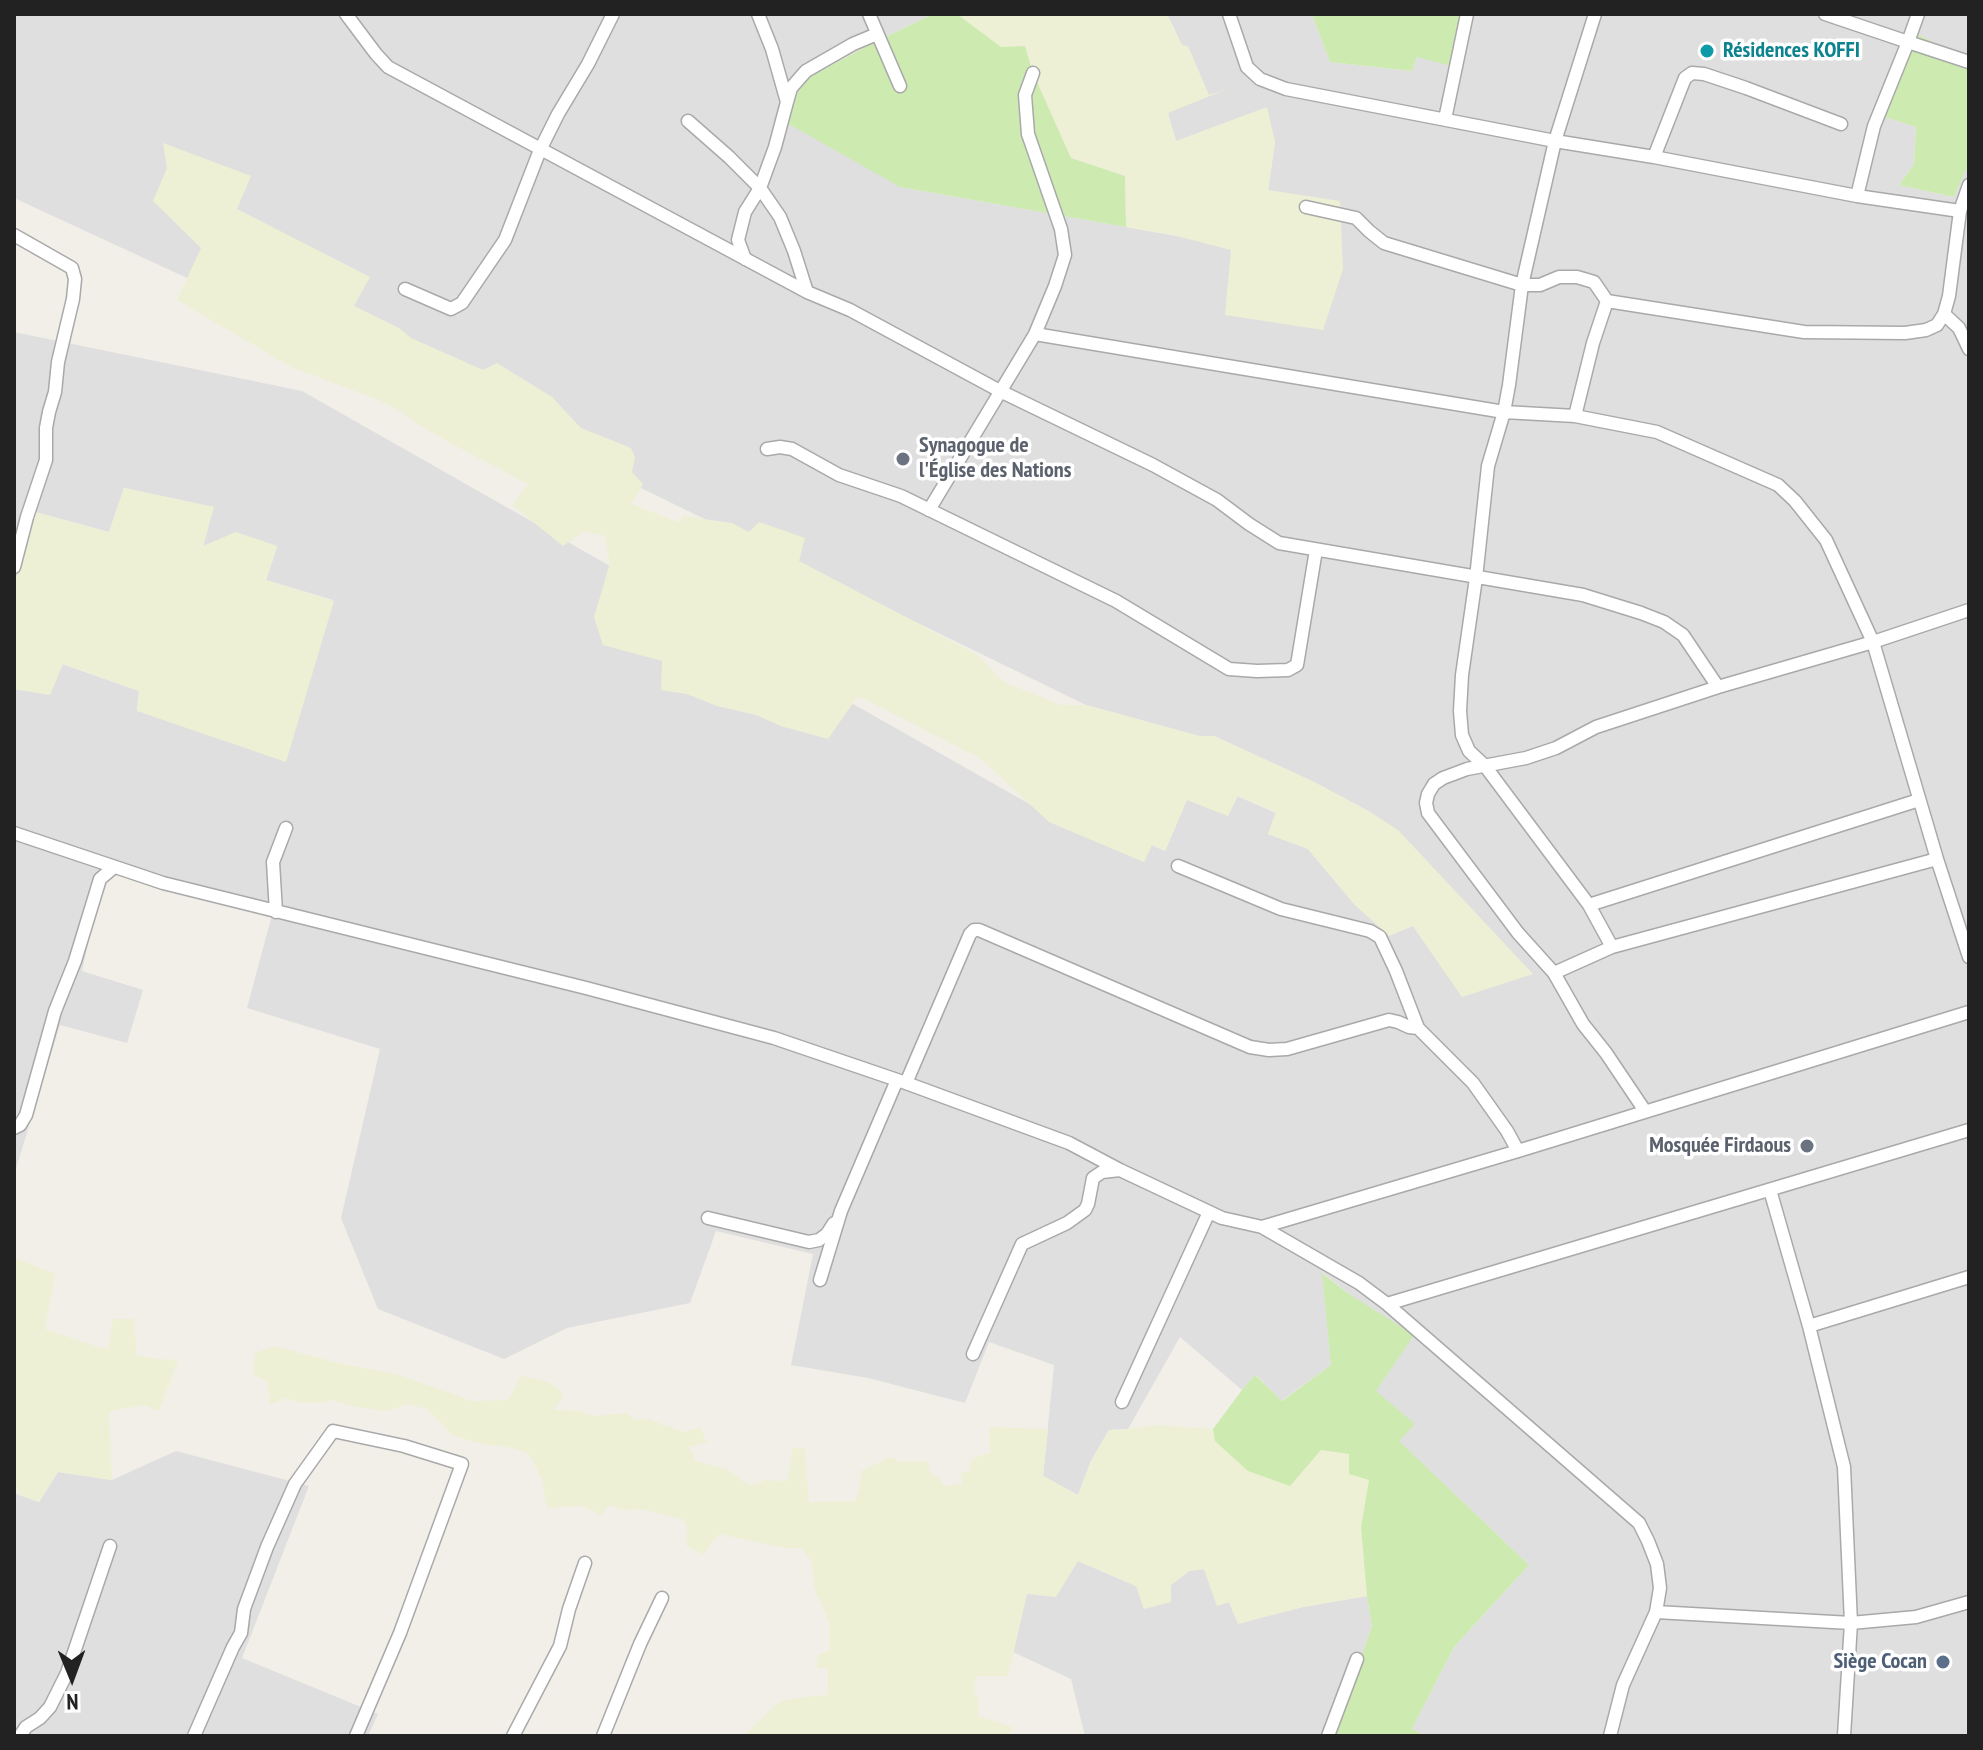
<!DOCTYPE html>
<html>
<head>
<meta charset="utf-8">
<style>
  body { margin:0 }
  #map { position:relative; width:1983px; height:1750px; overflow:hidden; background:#f2efe9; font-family:"PT Sans Narrow",sans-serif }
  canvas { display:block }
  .frame { position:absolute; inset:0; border:16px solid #222; pointer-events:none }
  .north { position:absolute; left:32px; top:1638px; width:80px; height:80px; -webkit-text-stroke:6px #fff; paint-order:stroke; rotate:179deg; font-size:22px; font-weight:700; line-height:32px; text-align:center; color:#222 }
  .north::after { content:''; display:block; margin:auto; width:28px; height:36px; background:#222; clip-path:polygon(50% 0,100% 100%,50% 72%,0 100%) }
</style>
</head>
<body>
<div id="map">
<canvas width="1983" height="1750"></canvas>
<div class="frame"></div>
<div class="north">N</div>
</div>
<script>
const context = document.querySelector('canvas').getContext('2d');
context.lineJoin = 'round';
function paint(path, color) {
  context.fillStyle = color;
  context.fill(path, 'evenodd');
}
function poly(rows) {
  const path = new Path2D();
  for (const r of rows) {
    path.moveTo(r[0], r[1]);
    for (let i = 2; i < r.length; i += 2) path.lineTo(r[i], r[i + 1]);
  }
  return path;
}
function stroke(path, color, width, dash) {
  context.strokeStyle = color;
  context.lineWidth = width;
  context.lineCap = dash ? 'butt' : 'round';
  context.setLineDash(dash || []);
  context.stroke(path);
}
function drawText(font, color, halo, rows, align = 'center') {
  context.font = font + ' "PT Sans Narrow",sans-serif';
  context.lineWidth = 7;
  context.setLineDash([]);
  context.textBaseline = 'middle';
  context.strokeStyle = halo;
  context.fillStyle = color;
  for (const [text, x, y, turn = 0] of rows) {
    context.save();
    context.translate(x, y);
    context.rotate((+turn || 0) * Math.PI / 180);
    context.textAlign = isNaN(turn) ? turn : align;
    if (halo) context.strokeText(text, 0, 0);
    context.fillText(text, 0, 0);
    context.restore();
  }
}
const residential = poly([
  [14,14,933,14,873,43,802,81,900,187,1177,236,1231,249,1268,190,1275,142,1176,141,1167,113,1209,96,1182,46,1167,14,1312,14,1330,62,1412,71,1417,57,1472,14,1969,14,1969,61,1913,32,1883,116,1916,127,1914,164,1899,185,1954,197,1969,163,1969,1736,1426,1736,1412,1729,1454,1647,1529,1565,1398,1441,1376,1392,1349,1294,1323,1273,1331,1365,1281,1401,1256,1375,1242,1390,1180,1337,1128,1429,1109,1430,1091,1461,1078,1495,1043,1476,1054,1365,989,1342,965,1403,868,1378,791,1365,813,1254,716,1231,690,1303,567,1328,504,1359,378,1309,341,1218,380,1049,247,1008,272,915,105,866,82,971,143,990,127,1043,60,1025,14,1175,14,689,50,694,62,664,139,691,137,711,333,600,266,580,277,547,203,547,213,507,124,488,109,532,35,512,14,586,14,332,302,391,1091,839,1152,845,1165,851,1187,799,1237,796,1276,813,1268,834,1308,849,1355,905,1413,926,1462,996,1532,974,1370,812,1314,782,1214,736,1199,736,1086,705,641,488,14,198],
  [176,1451,309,1486,242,1658,378,1714,368,1736,14,1736,14,1493,39,1502,58,1472,112,1480],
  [1078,1561,1136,1586,1171,1585,1189,1571,1204,1569,1217,1605,1229,1602,1238,1623,1303,1607,1367,1596,1372,1626,1334,1736,1085,1736,1071,1679,1013,1652,1027,1593]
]);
const farmland = poly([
  [957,14,1167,14,1182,45,1188,46,1209,95,1227,89,1168,113,1176,141,1267,107,1275,142,1268,190,1340,201,1343,269,1323,330,1225,315,1231,250,1177,236,1126,227,1125,176,1071,158,1033,73],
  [163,143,251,176,237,209,370,277,354,306,399,328,411,338,483,370,497,363,552,397,581,428,631,448,635,457,632,472,643,484,631,504,679,522,683,516,732,523,749,532,759,522,805,538,799,561,978,655,1003,682,1062,705,1086,705,1199,736,1214,736,1314,782,1370,812,1398,830,1533,974,1462,997,1413,926,1389,936,1355,905,1308,849,1268,834,1276,812,1238,796,1228,816,1187,800,1165,851,1152,845,1144,862,1049,822,980,758,858,696,828,739,781,726,756,715,717,706,687,694,661,690,662,661,603,645,594,617,610,563,604,536,584,531,563,546,512,505,528,484,467,452,419,425,402,412,376,399,291,367,177,300,201,248,153,201,167,168],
  [124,488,214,507,203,546,236,532,277,546,266,580,334,601,286,762,137,711,139,691,63,664,50,695,14,689,14,586,35,512,109,532],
  [14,1258,55,1273,45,1329,108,1350,113,1319,134,1319,137,1356,178,1361,159,1411,143,1405,109,1411,112,1480,58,1472,39,1502,19,1495,14,1478],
  [275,1346,338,1363,396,1374,472,1401,508,1400,521,1376,549,1382,564,1394,554,1410,579,1411,594,1416,626,1413,636,1420,648,1419,683,1432,700,1427,707,1442,689,1447,696,1461,729,1470,748,1485,756,1485,764,1480,787,1481,793,1448,805,1448,809,1502,855,1501,860,1487,861,1471,890,1457,901,1462,927,1461,930,1472,940,1479,943,1486,962,1484,961,1473,969,1471,971,1460,990,1452,990,1427,1048,1429,1043,1476,1078,1495,1091,1461,1109,1430,1128,1429,1157,1425,1213,1429,1215,1442,1321,1449,1349,1454,1349,1474,1369,1480,1361,1527,1367,1596,1303,1607,1238,1624,1229,1602,1217,1606,1204,1569,1189,1571,1171,1585,1171,1602,1144,1609,1136,1586,1078,1561,1056,1597,1027,1594,1008,1676,976,1676,974,1694,979,1696,978,1716,1012,1727,1010,1736,743,1736,780,1701,805,1697,828,1695,828,1668,817,1668,818,1655,830,1650,830,1624,814,1587,812,1564,803,1548,786,1548,719,1534,703,1554,686,1546,687,1527,682,1519,640,1509,624,1510,608,1505,601,1515,582,1506,547,1508,542,1479,528,1453,509,1447,482,1444,452,1435,427,1409,408,1404,387,1411,355,1407,331,1400,321,1403,302,1403,286,1398,270,1405,267,1382,253,1374,255,1353]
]);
const grass = poly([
  [933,14,957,14,1001,47,1025,46,1033,73,1071,158,1125,176,1126,227,900,187,787,123,802,81,873,43],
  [1312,14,1472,14,1452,66,1417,57,1412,71,1330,62],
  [1912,31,1969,61,1969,163,1954,197,1899,185,1914,164,1916,127,1882,116],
  [1322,1273,1349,1294,1414,1335,1376,1391,1415,1424,1399,1441,1529,1565,1454,1647,1412,1729,1426,1736,1334,1736,1372,1626,1367,1596,1361,1527,1369,1480,1349,1474,1349,1454,1321,1450,1290,1486,1248,1471,1215,1441,1213,1429,1242,1390,1255,1375,1282,1401,1331,1365]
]);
const minor = poly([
  [346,14,376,54,388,67,807,292,850,310,1000,391,1153,465,1217,500,1249,524,1279,543,1583,595,1641,613,1664,622,1683,635,1718,687],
  [869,14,900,86],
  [1229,14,1247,67,1260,79,1286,89,1555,141,1654,157,1857,196,1960,211],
  [1595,14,1555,141,1522,285,1509,385,1504,412,1488,466,1476,578,1462,675,1460,711,1462,735,1469,751,1485,766,1589,905,1612,947],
  [1825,14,1908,42,1874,126,1857,196],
  [1918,14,1908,42,1969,62],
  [787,102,791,88,806,71,853,44,877,34],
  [1445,119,1467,14],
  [688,121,729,157,760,188,780,217,794,251,807,292],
  [1654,157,1685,78,1692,73,1704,74,1746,88,1841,124],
  [1306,207,1356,218,1369,231,1384,243,1522,285,1540,285,1559,277,1577,277,1594,282,1607,301,1804,332,1905,333,1926,330,1937,325,1944,314,1949,296,1960,211,1969,185],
  [14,235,72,268,75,279,73,299,58,362,55,392,49,412,46,428,46,460,27,517,14,567],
  [745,259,738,240,745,212,760,188,775,147,787,102,772,49,758,14],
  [405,289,451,309,462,303,505,240,540,150,558,114,588,64,613,14],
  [1944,314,1959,328,1969,349],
  [1035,334,1504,412,1575,416,1657,432,1778,485,1795,501,1826,540,1873,642,1937,859,1969,957],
  [1575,416,1593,343,1607,301],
  [767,449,780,447,792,449,839,475,901,496,1116,601,1229,669,1257,671,1288,670,1297,665,1316,550],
  [929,510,1035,334,1055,286,1065,255,1061,229,1028,134,1025,95,1033,73],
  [14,833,163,883,586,988,774,1038,906,1083,1069,1143,1120,1170,1222,1218,1262,1227,1359,1283,1387,1304,1639,1523,1648,1541,1657,1564,1660,1588,1656,1612,1623,1685,1610,1736],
  [1178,866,1281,909,1370,931,1380,937,1396,971,1418,1028],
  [1589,905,1919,800],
  [276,912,273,862,286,828],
  [1554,973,1612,947,1937,859],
  [906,1083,970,934,974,930,979,930,1250,1047,1269,1050,1287,1049,1389,1020,1398,1022,1409,1027,1418,1028,1473,1083,1507,1131,1518,1151],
  [1645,1111,1606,1053,1583,1024,1554,973,1518,933,1428,813,1426,803,1428,794,1434,784,1443,778,1467,769,1526,758,1556,748,1596,727,1718,687,1873,642,1969,610],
  [14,1128,20,1125,26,1115,55,1011,75,961,100,879,114,867],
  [1770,1190,1809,1326,1844,1467,1851,1623,1844,1736],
  [708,1218,809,1242,819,1240,827,1234,834,1223],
  [1262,1227,1518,1151,1969,1012],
  [820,1280,841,1211,897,1080],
  [1387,1304,1969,1130],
  [1809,1326,1969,1277],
  [973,1354,1022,1244,1067,1223,1085,1210,1088,1204,1093,1178,1102,1172,1120,1170],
  [1122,1402,1209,1212],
  [1656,1612,1851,1623,1916,1617,1969,1602],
  [20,1736,26,1727,40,1718,50,1707,67,1673,110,1546],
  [194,1736,233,1647,241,1633,244,1609,267,1547,295,1484,333,1431,404,1446,462,1464,400,1633,356,1736],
  [513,1736,560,1646,569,1609,585,1563],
  [603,1736,640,1644,662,1598],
  [1328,1736,1357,1659]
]);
const markers = [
  [1707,51,8,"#0f9aa8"],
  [903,459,8,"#6b7280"],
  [1807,1146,8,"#6b7280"],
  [1943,1662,8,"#5c6f8a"]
];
const cultureNames = [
  ["Résidences KOFFI",1723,51]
];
const worshipNames = [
  ["Synagogue de",919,446],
  ["l'Église des Nations",919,471],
  ["Mosquée Firdaous",1791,1146,"right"]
];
const serviceNames = [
  ["Siège Cocan",1927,1662]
];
paint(residential, '#e0dfdf');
paint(farmland, '#eef0d5');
paint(grass, '#cdebb0');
stroke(minor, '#a9a9a9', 15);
stroke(minor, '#fff', 12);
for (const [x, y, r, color] of markers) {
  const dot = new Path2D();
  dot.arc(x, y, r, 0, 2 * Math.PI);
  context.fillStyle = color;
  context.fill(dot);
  stroke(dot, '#fff', 3);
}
drawText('bold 22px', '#0d838f', '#fff', cultureNames, 'left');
drawText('bold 22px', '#5b616d', '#fff', worshipNames, 'left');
drawText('bold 22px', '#4e5e75', '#fff', serviceNames, 'right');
</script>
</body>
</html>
